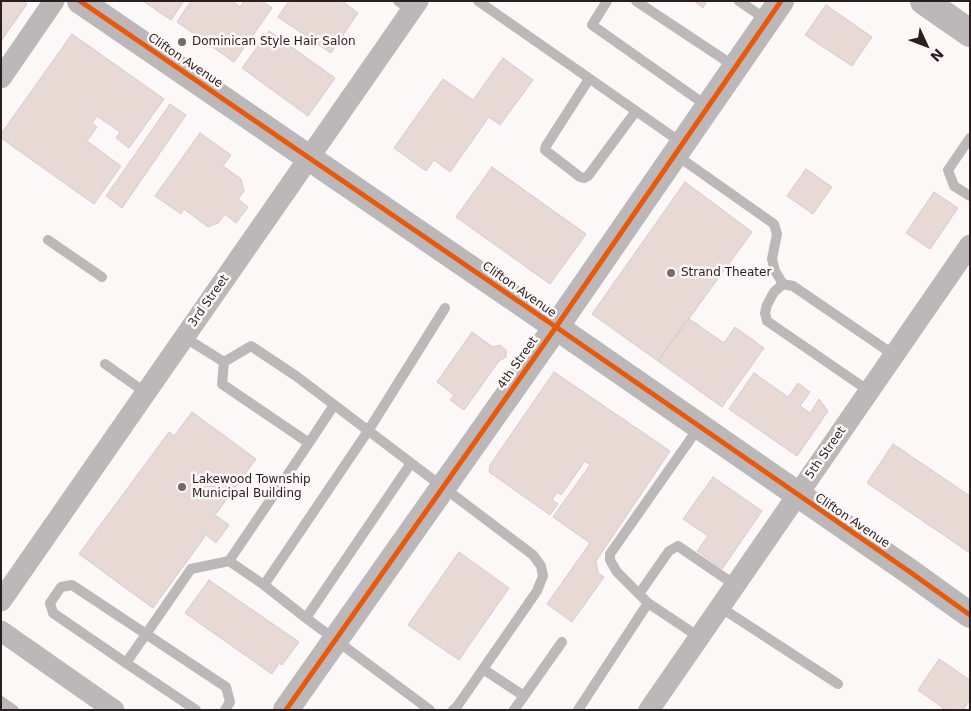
<!DOCTYPE html>
<html>
<head>
<meta charset="utf-8">
<style>
  body { margin:0 }
  #map { position:relative; width:971px; height:711px; overflow:hidden; background:#fdf8f8; font-family:"DejaVu Sans",sans-serif }
  canvas { display:block }
  .frame { position:absolute; inset:0; border:2px solid #2a1e1f; pointer-events:none }
  .north { position:absolute; left:901px; top:20px; width:50px; height:50px; -webkit-text-stroke:4px #fef7f7; paint-order:stroke; rotate:133deg; font-size:14px; font-weight:700; line-height:20px; text-align:center; color:#2a1e1f }
  .north::after { content:''; display:block; margin:auto; width:18px; height:22px; background:#2a1e1f; clip-path:polygon(50% 0,100% 100%,50% 72%,0 100%) }
</style>
</head>
<body>
<div id="map">
<canvas width="971" height="711"></canvas>
<div class="frame"></div>
<div class="north">N</div>
</div>
<script>
const context = document.querySelector('canvas').getContext('2d');
context.lineJoin = 'round';
function paint(path, color) {
  context.fillStyle = color;
  context.fill(path, 'evenodd');
}
function poly(rows) {
  const path = new Path2D();
  for (const r of rows) {
    path.moveTo(r[0], r[1]);
    for (let i = 2; i < r.length; i += 2) path.lineTo(r[i], r[i + 1]);
  }
  return path;
}
function stroke(path, color, width, dash) {
  context.strokeStyle = color;
  context.lineWidth = width;
  context.lineCap = dash ? 'butt' : 'round';
  context.setLineDash(dash || []);
  context.stroke(path);
}
function drawText(font, color, halo, rows, align = 'center') {
  context.font = font + ' "DejaVu Sans",sans-serif';
  context.lineWidth = 5;
  context.setLineDash([]);
  context.textBaseline = 'middle';
  context.strokeStyle = halo;
  context.fillStyle = color;
  for (const [text, x, y, turn = 0] of rows) {
    context.save();
    context.translate(x, y);
    context.rotate((+turn || 0) * Math.PI / 180);
    context.textAlign = isNaN(turn) ? turn : align;
    if (halo) context.strokeText(text, 0, 0);
    context.fillText(text, 0, 0);
    context.restore();
  }
}
const building = poly([
  [1,1,23,1,27,4,1,41,1,1],
  [143,1,184,1,171,20,143,1],
  [191,1,232,1,240,7,244,1,262,1,272,8,234,62,177,22,191,1],
  [289,1,342,1,358,13,331,53,278,17,289,1],
  [694,1,707,1,703,8,694,1],
  [826,5,872,37,852,66,805,35,826,5],
  [269,31,335,78,308,116,242,68,269,31],
  [72,34,164,99,129,148,116,138,120,132,97,116,92,123,97,127,87,141,121,166,94,204,1,138,1,134,72,34],
  [503,58,533,80,500,125,489,117,450,172,434,160,426,171,394,148,443,79,473,100,503,58],
  [170,104,186,115,122,208,106,196,170,104],
  [200,133,231,155,223,166,241,179,244,191,238,199,248,207,236,223,225,214,218,223,208,227,184,209,181,214,155,196,200,133],
  [492,167,586,234,550,284,456,217,492,167],
  [806,169,832,187,813,214,787,196,806,169],
  [685,182,752,232,658,361,592,314,685,182],
  [934,192,958,208,930,249,906,233,934,192],
  [688,318,724,343,735,327,764,348,722,407,658,361,688,318],
  [472,332,493,347,500,345,506,350,506,357,499,361,464,410,450,400,454,395,437,382,472,332],
  [554,372,670,451,596,561,598,573,604,577,572,622,547,604,590,543,553,517,590,465,585,461,561,495,557,492,552,500,558,504,550,515,489,472,490,465,554,372],
  [754,373,788,397,798,383,810,392,800,406,810,413,819,399,828,411,797,456,729,409,754,373],
  [192,412,256,459,215,515,229,525,216,543,206,535,153,608,79,554,169,432,174,436,192,412],
  [893,444,970,496,970,553,867,483,893,444],
  [713,477,762,511,722,569,697,551,708,536,683,519,713,477],
  [459,552,509,588,459,660,408,625,459,552],
  [209,580,299,642,282,665,279,663,272,674,185,613,209,580],
  [939,659,970,680,970,700,963,710,946,710,918,690,939,659]
]);
const service = poly([
  [398,1,412,11],
  [478,1,682,143],
  [607,1,592,25,707,106],
  [636,1,734,66],
  [739,1,767,20],
  [589,79,546,146,545,150,580,177,584,178,588,176,636,111],
  [970,138,948,170,954,186,970,196],
  [676,155,774,224,777,234,772,259,775,271,783,284],
  [48,240,102,277],
  [184,337,224,362],
  [224,362,251,346,296,376,411,463],
  [105,364,146,393],
  [869,391,767,321,765,313,767,305,774,292,783,284,793,286,894,355],
  [309,443,334,405],
  [229,561,264,585,306,618],
  [264,585,368,431,445,308],
  [639,594,669,551,678,546,735,585],
  [648,603,617,572,610,560,610,554,699,427],
  [720,607,838,684],
  [126,663,53,613,50,603,61,587,72,585,226,687,230,702,225,710],
  [483,669,524,696,562,642],
  [1,701,14,710],
  [196,710,126,663,191,569,229,561,309,443,222,384,224,362],
  [430,710,306,618,411,463,533,555,541,566,543,576,537,591,456,708,453,710],
  [514,710,524,696],
  [578,710,648,603,699,637]
]);
const minor = poly([
  [1,78,54,1],
  [1,601,418,1],
  [1,631,114,710],
  [649,710,970,245]
]);
const tertiary = poly([
  [80,1,556,327,910,572,970,615],
  [286,710,556,327,781,1]
]);
const trunk = poly([
  [924,1,970,33]
]);
const cycleway = poly([
  [80,1,556,327,910,572,970,615],
  [286,710,556,327,781,1]
]);
const markers = [
  [182,42,5,"#746a6b"],
  [671,273,5,"#746a6b"],
  [182,487,5,"#746a6b"]
];
const poiNames = [
  ["Dominican Style Hair Salon",192,42],
  ["Strand Theater",681,273],
  ["Lakewood Township",192,480],
  ["Municipal Building",192,494]
];
const streetNames = [
  ["Clifton Avenue",185,61,34],
  ["Clifton Avenue",519,290,35],
  ["3rd Street",209,301,-55],
  ["4th Street",518,363,-55],
  ["5th Street",826,453,-55],
  ["Clifton Avenue",852,521,34]
];
paint(building, '#e8d9d5');
stroke(building, '#d3cbca', 1);
stroke(service, '#bcb7b8', 10);
stroke(minor, '#bcb7b8', 21);
stroke(tertiary, '#bcb7b8', 26);
stroke(trunk, '#bcb7b9', 28);
stroke(cycleway, '#e8590c', 5);
for (const [x, y, r, color] of markers) {
  const dot = new Path2D();
  dot.arc(x, y, r, 0, 2 * Math.PI);
  context.fillStyle = color;
  context.fill(dot);
  stroke(dot, '#fef7f7', 2);
}
drawText('12px', '#2a1e1f', '#fef7f7', poiNames, 'left');
drawText('12px', '#2a1e1f', '#fef7f7', streetNames);
</script>
</body>
</html>
